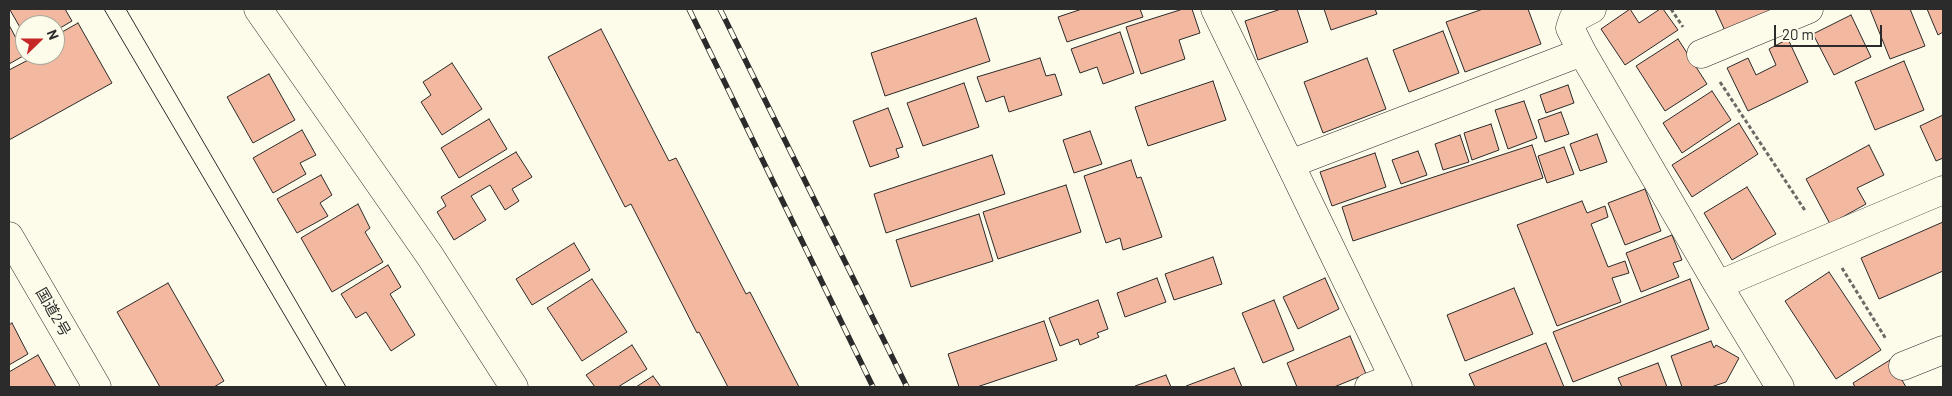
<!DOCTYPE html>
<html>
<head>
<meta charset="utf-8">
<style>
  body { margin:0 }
  #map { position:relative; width:1952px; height:396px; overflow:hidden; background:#fdfbea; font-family:Barlow,sans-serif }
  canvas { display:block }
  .frame { position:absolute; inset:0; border:10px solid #2b2b2b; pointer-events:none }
  .north { position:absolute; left:15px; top:15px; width:50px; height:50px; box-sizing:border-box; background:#fdfbea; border:1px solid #a9a89e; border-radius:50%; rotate:68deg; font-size:14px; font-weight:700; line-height:20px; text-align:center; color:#2b2b2b }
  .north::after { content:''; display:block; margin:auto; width:18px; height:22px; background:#c62828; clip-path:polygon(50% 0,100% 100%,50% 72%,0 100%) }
  .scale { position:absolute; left:1774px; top:25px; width:108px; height:22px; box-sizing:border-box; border:2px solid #2b2b2b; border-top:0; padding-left:6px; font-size:15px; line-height:18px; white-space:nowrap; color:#2b2b2b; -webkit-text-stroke:4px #fdfbea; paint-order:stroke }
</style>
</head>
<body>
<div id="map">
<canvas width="1952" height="396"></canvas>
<div class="frame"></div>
<div class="north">N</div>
<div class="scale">20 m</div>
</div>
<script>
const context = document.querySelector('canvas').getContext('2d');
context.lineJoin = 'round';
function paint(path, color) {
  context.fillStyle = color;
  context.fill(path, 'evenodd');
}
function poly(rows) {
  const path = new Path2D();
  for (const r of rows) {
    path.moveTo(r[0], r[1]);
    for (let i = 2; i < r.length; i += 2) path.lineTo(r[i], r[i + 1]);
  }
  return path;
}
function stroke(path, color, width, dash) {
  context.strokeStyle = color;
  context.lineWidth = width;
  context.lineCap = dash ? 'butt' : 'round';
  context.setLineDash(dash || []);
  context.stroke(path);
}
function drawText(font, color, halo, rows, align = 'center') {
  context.font = font + ' Barlow,"Noto Sans JP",sans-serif';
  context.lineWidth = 4;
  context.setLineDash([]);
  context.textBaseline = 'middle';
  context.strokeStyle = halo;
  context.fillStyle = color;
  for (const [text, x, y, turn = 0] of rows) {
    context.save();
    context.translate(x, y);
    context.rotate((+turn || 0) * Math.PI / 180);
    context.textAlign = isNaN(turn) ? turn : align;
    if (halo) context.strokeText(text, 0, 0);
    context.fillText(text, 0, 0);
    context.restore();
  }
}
const building = poly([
  [13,9,65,9,72,21,55,31,55,25,25,25,25,36,10,10,13,9],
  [1082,9,1140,9,1143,17,1067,42,1058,17,1082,9],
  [1183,9,1192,9,1200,33,1179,40,1185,59,1141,74,1126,27,1183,9],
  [1281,9,1297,9,1308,42,1258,60,1245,21,1281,9],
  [1324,9,1375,9,1377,14,1331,30,1324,9],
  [1483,9,1528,9,1541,44,1465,72,1446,22,1483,9],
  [1630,9,1639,23,1660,9,1663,9,1678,30,1625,65,1601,29,1630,9],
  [1715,9,1780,9,1726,33,1715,9],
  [1870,9,1910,9,1925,46,1890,59,1870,9],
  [1927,9,1943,9,1943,32,1938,35,1927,9],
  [1851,15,1871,57,1834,75,1813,34,1851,15],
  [976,18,990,61,885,96,871,53,976,18],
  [78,23,112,83,9,140,9,70,32,58,30,55,55,55,55,36,78,23],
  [9,25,25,55,9,64,9,25],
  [601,29,669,161,676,158,746,294,750,292,799,387,728,387,699,332,697,333,631,204,625,207,548,57,601,29],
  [1443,31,1459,73,1409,92,1393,50,1443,31],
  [1120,32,1134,73,1103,84,1097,67,1080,73,1071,49,1120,32],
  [1678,39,1707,84,1665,111,1636,66,1678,39],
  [1788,39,1808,82,1748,111,1727,68,1748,58,1756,75,1776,65,1769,49,1788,39],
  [1040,58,1046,76,1055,74,1062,95,1009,112,1004,96,986,102,977,77,1040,58],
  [1367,58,1386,109,1323,133,1304,82,1367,58],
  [1904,61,1924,110,1875,130,1855,82,1904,61],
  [452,63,482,109,442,135,421,102,431,95,423,82,452,63],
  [269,74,295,120,253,143,227,97,269,74],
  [1213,81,1226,120,1148,146,1135,107,1213,81],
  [964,83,979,127,923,146,907,103,964,83],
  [1568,85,1574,103,1546,113,1540,95,1568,85],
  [1712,91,1731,120,1682,153,1663,123,1712,91],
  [1524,101,1537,138,1508,149,1495,110,1524,101],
  [888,108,903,147,896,149,899,157,870,167,853,121,888,108],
  [1561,112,1569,134,1545,142,1538,120,1561,112],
  [1943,115,1943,158,1936,161,1920,126,1943,115],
  [489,119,507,149,459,178,441,148,489,119],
  [1739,123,1758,154,1692,197,1672,165,1739,123],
  [1491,124,1499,150,1472,160,1464,133,1491,124],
  [302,130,316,155,300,163,306,174,273,193,253,158,302,130],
  [1090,131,1102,164,1074,173,1063,140,1090,131],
  [1597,134,1607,162,1580,171,1570,144,1597,134],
  [1460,135,1469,162,1443,170,1435,144,1460,135],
  [1532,145,1543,178,1353,241,1342,207,1532,145],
  [1869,145,1884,175,1857,188,1866,204,1830,224,1806,179,1869,145],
  [1564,147,1574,174,1547,183,1538,156,1564,147],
  [1418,151,1427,175,1401,184,1392,160,1418,151],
  [516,152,532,177,512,189,519,201,505,210,490,185,471,196,486,220,454,240,437,212,446,206,441,197,516,152],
  [1375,153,1386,187,1332,206,1320,172,1375,153],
  [992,155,1005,194,886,233,874,194,992,155],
  [1131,160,1137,178,1141,177,1162,237,1123,250,1120,238,1106,243,1084,176,1131,160],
  [321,175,332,195,320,203,328,216,297,233,277,199,321,175],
  [1066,185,1081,232,998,259,983,212,1066,185],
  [1747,187,1776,234,1732,260,1704,213,1747,187],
  [1645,189,1661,231,1625,245,1608,203,1645,189],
  [1582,201,1587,213,1605,206,1608,217,1591,224,1608,267,1625,261,1629,273,1612,278,1621,302,1557,326,1517,225,1582,201],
  [358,204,370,228,365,232,383,262,332,292,301,238,358,204],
  [979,214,993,261,911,287,896,240,979,214],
  [1943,222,1943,271,1879,299,1861,258,1943,222],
  [1672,235,1682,260,1673,263,1679,277,1641,292,1626,253,1672,235],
  [574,243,590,270,532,305,516,279,574,243],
  [1213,257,1222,284,1174,300,1165,274,1213,257],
  [388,265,401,287,390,294,415,335,391,351,366,312,356,318,341,294,388,265],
  [1829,272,1881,350,1836,379,1785,301,1829,272],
  [1157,278,1166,302,1125,317,1117,293,1157,278],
  [1325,278,1339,309,1298,329,1283,297,1325,278],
  [592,279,627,332,582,361,547,308,592,279],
  [1690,279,1709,329,1573,382,1553,332,1690,279],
  [168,283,224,381,214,387,160,387,117,312,168,283],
  [1514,288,1533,334,1465,361,1447,315,1514,288],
  [1098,300,1108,329,1097,333,1099,337,1080,345,1078,339,1060,346,1049,318,1098,300],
  [1274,300,1294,350,1263,363,1242,313,1274,300],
  [1044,321,1057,360,977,387,959,387,948,354,1044,321],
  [12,323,28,354,9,365,9,325,12,323],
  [1350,336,1366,374,1334,387,1297,387,1287,363,1350,336],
  [1711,341,1714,348,1716,345,1739,358,1726,382,1711,387,1682,387,1671,356,1711,341],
  [1546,343,1564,387,1475,387,1469,374,1546,343],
  [632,345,647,369,618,387,595,387,586,375,632,345],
  [38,355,56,387,9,387,9,372,38,355],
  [1890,360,1906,387,1855,387,1853,383,1890,360],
  [1658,363,1667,387,1622,387,1618,378,1658,363],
  [1234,368,1242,387,1186,387,1186,386,1234,368],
  [1166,375,1171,387,1135,387,1135,386,1166,375],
  [653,376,661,387,636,387,653,376]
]);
const path = poly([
  [1671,9,1683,27],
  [1720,82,1806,212],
  [1842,268,1886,339]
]);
const minor = poly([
  [258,9,430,256,514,387],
  [1215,9,1398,387],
  [1582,52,1570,28,1573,19,1592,9],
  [1701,54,1809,9],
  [1290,164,1582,52,1718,285,1780,387],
  [1718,285,1943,190],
  [1903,366,1943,350],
  [1369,387,1393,378]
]);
const highway = poly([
  [9,236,97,387]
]);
const tram = poly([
  [104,9,327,387],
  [126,9,346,387]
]);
const rail = poly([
  [689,9,873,387],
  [720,9,907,387]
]);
const streetNames = [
  ["国道2号",53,312,60]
];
paint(building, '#f2b8a0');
stroke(building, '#2b2b2b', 1);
stroke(minor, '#2b2b2b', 29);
stroke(highway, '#2b2b2b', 29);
stroke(path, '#6a6964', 3, [4, 2.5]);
stroke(minor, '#fdfbea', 28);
stroke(highway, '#fdfbea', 28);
stroke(tram, '#2b2b2b', 1);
stroke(rail, '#2b2b2b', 5.5);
stroke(rail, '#fdfbea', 4, [11]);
drawText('15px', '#2b2b2b', '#fdfbea', streetNames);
</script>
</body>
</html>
